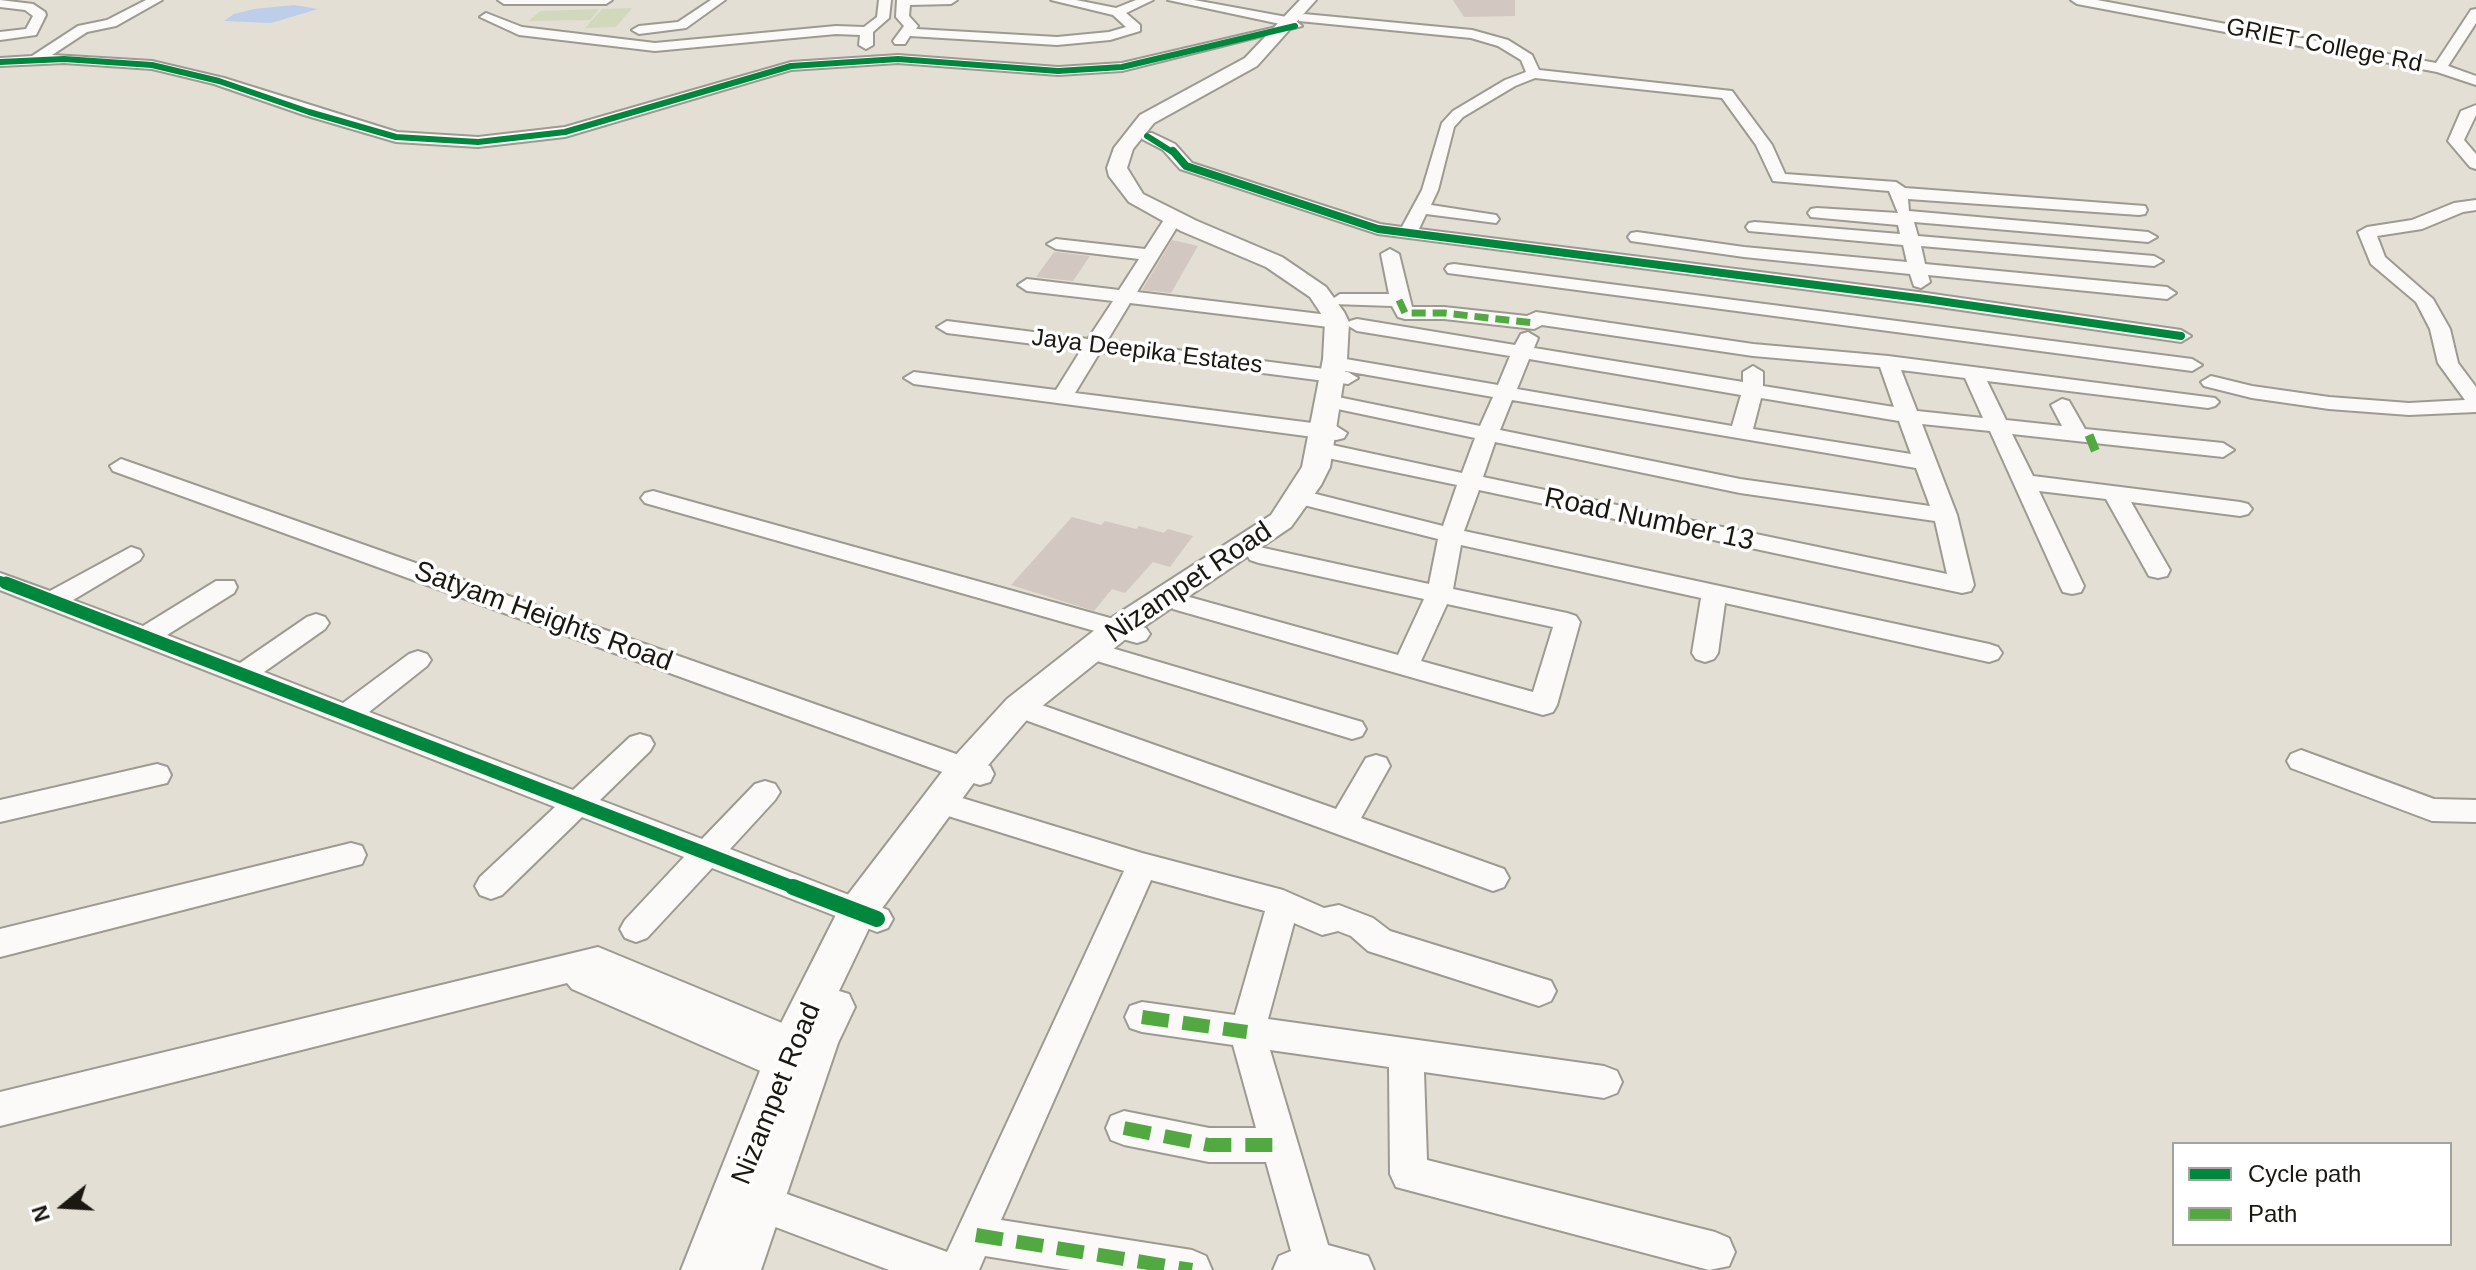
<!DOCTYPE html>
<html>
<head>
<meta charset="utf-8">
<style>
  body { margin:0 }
  #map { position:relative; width:2476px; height:1270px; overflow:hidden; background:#e3dfd4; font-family:Helvetica,sans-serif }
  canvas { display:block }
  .legend { position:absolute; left:2172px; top:1142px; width:280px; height:104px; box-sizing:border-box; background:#fff; border:2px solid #a3a3a0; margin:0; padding:10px 14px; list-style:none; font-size:24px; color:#1a1811 }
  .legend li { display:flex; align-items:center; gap:16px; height:40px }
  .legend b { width:40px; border:2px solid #a3a3a0 }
  .north { position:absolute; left:24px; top:1166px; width:80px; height:80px; -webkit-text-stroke:6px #fff; paint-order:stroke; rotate:252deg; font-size:22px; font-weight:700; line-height:32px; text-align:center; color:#1a1811 }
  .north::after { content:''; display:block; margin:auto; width:28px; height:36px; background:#1a1811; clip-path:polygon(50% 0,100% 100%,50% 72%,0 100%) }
</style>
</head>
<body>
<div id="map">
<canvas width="2476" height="1270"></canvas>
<ul class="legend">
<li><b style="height:10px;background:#00873e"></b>Cycle path</li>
<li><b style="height:10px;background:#52a942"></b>Path</li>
</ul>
<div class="north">N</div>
</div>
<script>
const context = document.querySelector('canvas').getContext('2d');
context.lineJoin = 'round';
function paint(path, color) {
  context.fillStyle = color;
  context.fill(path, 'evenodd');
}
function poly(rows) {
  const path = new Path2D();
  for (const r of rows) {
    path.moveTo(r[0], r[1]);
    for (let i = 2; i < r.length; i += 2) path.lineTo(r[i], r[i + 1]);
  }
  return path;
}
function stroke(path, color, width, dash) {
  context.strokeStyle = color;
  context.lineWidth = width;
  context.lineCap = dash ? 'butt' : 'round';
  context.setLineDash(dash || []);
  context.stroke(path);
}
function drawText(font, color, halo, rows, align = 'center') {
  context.font = font + ' Helvetica,sans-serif';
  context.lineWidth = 7;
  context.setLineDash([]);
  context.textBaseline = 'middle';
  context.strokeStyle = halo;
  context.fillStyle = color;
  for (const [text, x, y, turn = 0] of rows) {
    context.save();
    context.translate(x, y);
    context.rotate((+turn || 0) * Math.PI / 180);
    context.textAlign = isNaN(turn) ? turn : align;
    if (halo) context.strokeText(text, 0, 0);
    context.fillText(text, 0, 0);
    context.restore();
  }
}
const green = poly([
  [632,8,616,27,585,28,602,9],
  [599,9,590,20,529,21,540,11]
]);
const water = poly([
  [294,5,318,9,271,23,224,21,234,14,254,9]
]);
const building = poly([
  [1453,0,1515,0,1515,16,1464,17],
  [1172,240,1198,246,1171,293,1142,290],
  [1054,252,1056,252,1090,256,1073,281,1036,277],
  [1072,517,1101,525,1105,521,1136,529,1139,526,1164,533,1168,529,1193,536,1170,567,1153,562,1125,593,1112,589,1094,611,1011,585]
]);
const minor = poly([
  [0,0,33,4,45,12,46,15,36,35,0,40,0,32,26,29,33,16,25,10,0,7,0,0],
  [146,0,162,0,116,26,87,32,52,55,152,61,224,78,397,132,478,137,565,127,791,62,898,55,1058,67,1122,63,1285,25,1168,0,1194,0,1292,18,1302,26,1122,71,1058,75,898,63,791,70,565,137,478,147,396,142,304,115,214,84,152,69,64,63,0,66,0,58,32,56,78,26,107,20,146,0],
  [498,0,612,0,606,4,504,4,498,0],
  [711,0,725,0,686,28,639,34,632,30,639,26,678,22,711,0],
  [879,0,891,0,889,18,873,32,873,45,866,49,859,45,860,35,836,34,655,51,519,35,480,17,486,13,522,27,655,43,836,26,864,27,877,17,879,0],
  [897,0,957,0,951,4,910,5,909,16,918,26,916,29,1057,37,1109,32,1126,27,1113,15,1051,0,1076,0,1116,8,1136,0,1153,0,1126,13,1140,25,1140,31,1110,40,1057,45,910,36,905,44,895,44,893,41,904,26,896,17,897,0],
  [2071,0,2097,0,2436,63,2471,10,2476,9,2476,23,2448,66,2476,76,2476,85,2437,72,2077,4,2071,0],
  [1304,14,1472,30,1508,40,1532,55,1539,70,1732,91,1772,145,1785,174,1896,182,1905,188,2145,206,2147,210,2145,214,2139,215,1908,199,1909,211,2148,232,2157,237,2148,242,1914,222,1918,236,2154,256,2163,261,2154,266,1921,246,1925,264,2167,287,2176,293,2167,299,1928,275,1930,282,1921,288,1914,286,1910,274,1744,257,1631,241,1628,237,1631,233,1637,232,1744,247,1907,262,1903,245,1749,231,1746,227,1749,223,1755,222,1900,234,1898,225,1811,217,1808,213,1811,209,1817,208,1898,213,1889,191,1773,181,1756,145,1722,98,1535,78,1515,86,1463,117,1454,127,1438,190,1431,205,1496,215,1499,219,1496,223,1426,214,1419,229,1926,293,2181,330,2191,336,2181,342,1926,305,1378,234,1180,169,1163,150,1142,139,1142,133,1152,133,1175,144,1192,163,1380,224,1402,227,1422,190,1442,123,1453,111,1505,80,1526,72,1521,60,1498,46,1471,38,1299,21,1298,18,1304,14],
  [2476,105,2476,115,2464,140,2476,154,2476,169,2470,167,2448,141,2461,111,2476,105],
  [2476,200,2476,210,2463,212,2422,229,2377,236,2385,257,2433,299,2450,329,2458,363,2476,387,2476,412,2409,415,2329,409,2252,398,2204,386,2201,382,2211,376,2252,386,2329,397,2409,403,2465,400,2438,363,2430,329,2416,302,2371,264,2358,232,2367,227,2412,220,2454,203,2476,200],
  [1173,214,1182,219,1137,292,1337,316,1347,322,1337,328,1130,303,1107,341,1348,372,1358,378,1348,384,1100,352,1075,393,1336,426,1347,433,1344,438,1336,440,914,384,904,378,914,372,1056,390,1081,350,947,333,937,327,947,321,1088,339,1113,301,1027,291,1018,285,1027,279,1119,290,1139,259,1056,249,1047,244,1056,239,1145,249,1167,215,1173,214],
  [1390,249,1399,254,1412,307,1444,307,1527,316,1536,312,1753,344,1888,356,2215,398,2219,402,2215,406,2208,408,1987,381,2006,420,2062,426,2051,405,2062,399,2069,401,2085,429,2223,443,2234,450,2223,457,2012,434,2033,476,2240,502,2248,504,2252,509,2248,514,2240,516,2131,502,2170,570,2167,576,2158,578,2149,576,2106,499,2039,491,2084,586,2081,592,2072,594,2063,592,2060,586,1990,431,1922,424,1957,515,1974,585,1971,591,1962,593,1479,490,1464,531,1989,644,1998,647,2002,653,1998,659,1989,662,1725,603,1718,653,1714,659,1705,662,1696,659,1692,653,1701,598,1461,545,1453,589,1567,613,1576,616,1580,622,1557,705,1553,712,1543,715,1173,609,1169,603,1173,597,1182,595,1398,655,1424,599,1259,563,1250,560,1247,555,1250,550,1259,547,1429,584,1438,539,1292,502,1288,497,1292,492,1300,490,1443,526,1457,485,1318,456,1307,449,1318,442,1462,473,1475,438,1328,407,1317,401,1328,395,1480,426,1493,397,1334,369,1324,363,1334,357,1498,385,1510,356,1357,331,1347,325,1350,321,1357,319,1515,345,1521,334,1528,332,1538,338,1534,348,1743,382,1743,372,1753,366,1763,372,1763,386,1894,407,1880,367,1753,356,1542,325,1534,329,1444,319,1405,319,1398,317,1392,306,1333,304,1331,300,1340,294,1389,294,1381,254,1390,249],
  [1529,359,1741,395,1732,426,1517,389,1529,359],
  [1901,370,1965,378,1983,418,1917,411,1901,370],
  [1761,398,1899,421,1911,454,1753,429,1761,398],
  [1512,400,1916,468,1930,506,1740,479,1500,430,1512,400],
  [1495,442,1740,493,1935,521,1947,574,1483,477,1495,442],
  [1447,604,1553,627,1533,692,1421,661,1447,604],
  [1454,264,2192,359,2202,365,2192,371,1448,273,1445,269,1448,265,1454,264],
  [121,459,990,766,994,774,990,782,980,785,970,782,113,471,110,466,121,459],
  [653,491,1146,628,1150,634,1146,640,1137,643,645,503,641,498,645,493,653,491],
  [131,547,140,550,143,555,140,560,73,600,143,626,216,581,234,581,237,587,234,593,167,635,240,663,307,617,316,614,325,617,329,623,325,629,264,672,343,703,409,654,418,651,427,654,431,660,427,666,369,712,573,790,630,737,640,734,650,737,654,744,650,751,600,800,702,839,755,784,765,781,775,784,780,792,775,800,730,849,888,910,893,919,888,928,877,932,712,868,647,938,636,942,625,938,620,929,625,920,684,857,582,817,502,895,491,899,480,895,475,886,480,877,555,807,0,590,0,573,50,591,131,547],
  [1093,639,1115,649,1362,722,1366,729,1362,736,1352,739,1097,661,1084,654,1080,648,1084,642,1093,639],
  [1019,697,1336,809,1366,758,1376,755,1386,758,1390,766,1361,818,1504,869,1509,878,1504,887,1493,891,1009,714,1005,707,1009,700,1019,697],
  [2301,750,2434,799,2476,800,2476,822,2432,821,2291,768,2287,761,2291,754,2301,750],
  [157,764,167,767,171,775,167,783,0,822,0,800,157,764],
  [939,791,1142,853,1283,890,1324,908,1339,905,1373,918,1390,931,1551,981,1556,991,1551,1001,1539,1006,1368,951,1351,936,1338,931,1322,935,1294,923,1268,1019,1604,1066,1617,1071,1622,1082,1617,1093,1604,1098,1424,1072,1427,1160,1715,1232,1729,1238,1735,1252,1729,1266,1709,1270,1396,1187,1390,1174,1389,1067,1270,1050,1328,1245,1368,1256,1374,1270,1273,1270,1279,1256,1291,1251,1266,1162,1209,1162,1124,1145,1111,1140,1106,1128,1111,1116,1124,1111,1209,1128,1256,1128,1233,1045,1142,1032,1130,1028,1125,1017,1130,1006,1142,1002,1235,1015,1265,911,1151,880,1001,1220,1192,1250,1206,1256,1212,1270,1071,1270,985,1256,979,1270,889,1270,749,1217,743,1204,749,1191,762,1185,947,1252,1124,871,929,810,924,802,929,794,939,791],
  [351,843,362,846,366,855,362,864,0,957,0,929,351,843],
  [598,947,794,1028,821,1035,826,1046,821,1057,809,1061,813,1070,807,1081,795,1086,572,989,567,983,0,1126,0,1092,598,947]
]);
const major = poly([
  [1300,0,1316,0,1257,66,1154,123,1133,149,1127,168,1143,194,1197,221,1282,257,1326,287,1344,312,1349,322,1347,359,1330,467,1321,485,1291,527,1127,638,1031,715,978,777,872,922,839,991,849,994,855,1007,838,1043,761,1270,681,1270,771,1043,843,901,952,759,1007,699,1105,622,1271,515,1302,467,1323,359,1325,322,1320,312,1310,297,1266,267,1181,231,1129,202,1109,176,1107,168,1114,148,1140,115,1245,58,1300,0]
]);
const quietFar2 = poly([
  [1399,300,1405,313,1444,313,1534,323]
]);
const quietFar1 = poly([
  [2089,435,2097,455]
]);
const quiet = poly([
  [1142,1017,1247,1032],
  [1124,1128,1209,1145,1281,1145],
  [976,1235,1192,1270]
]);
const cyclewayFar4 = poly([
  [0,62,64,59,152,65,219,81,309,112,396,137,478,142,565,132,791,66,898,59,1058,71,1122,67,1295,26],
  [1147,136,1174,153]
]);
const cyclewayFar3 = poly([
  [1173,151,1186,166,1378,229,1926,299,2181,336]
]);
const cyclewayFar2 = poly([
  [0,581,11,585]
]);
const cyclewayFar1 = poly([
  [6,583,798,889]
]);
const cycleway = poly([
  [793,887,877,919]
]);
const farStreetnames = [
  ["GRIET College Rd",2324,46,11],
  ["Jaya Deepika Estates",1147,352,7]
];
const streetNames = [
  ["Road Number 13",1649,520,12],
  ["Nizampet Road",1189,583,-34],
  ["Satyam Heights Road",543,617,20],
  ["Nizampet Road",777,1094,-68]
];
paint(green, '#d1d8bc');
paint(water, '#bcceea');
paint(building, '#d3c7c1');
stroke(minor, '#9d9a91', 4);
stroke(major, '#9d9a91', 4);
paint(minor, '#fbfaf9');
paint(major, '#fbfaf9');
stroke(quietFar2, '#52a942', 7, [14, 7]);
stroke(quietFar1, '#52a942', 9, [17, 9]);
stroke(quiet, '#52a942', 14, [27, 14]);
stroke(cyclewayFar4, '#00873e', 6);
stroke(cyclewayFar3, '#00873e', 8);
stroke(cyclewayFar2, '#00873e', 10);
stroke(cyclewayFar1, '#00873e', 13);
stroke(cycleway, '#00873e', 16);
drawText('24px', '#1a1811', '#fff', farStreetnames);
drawText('28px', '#1a1811', '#fff', streetNames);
</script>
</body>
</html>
